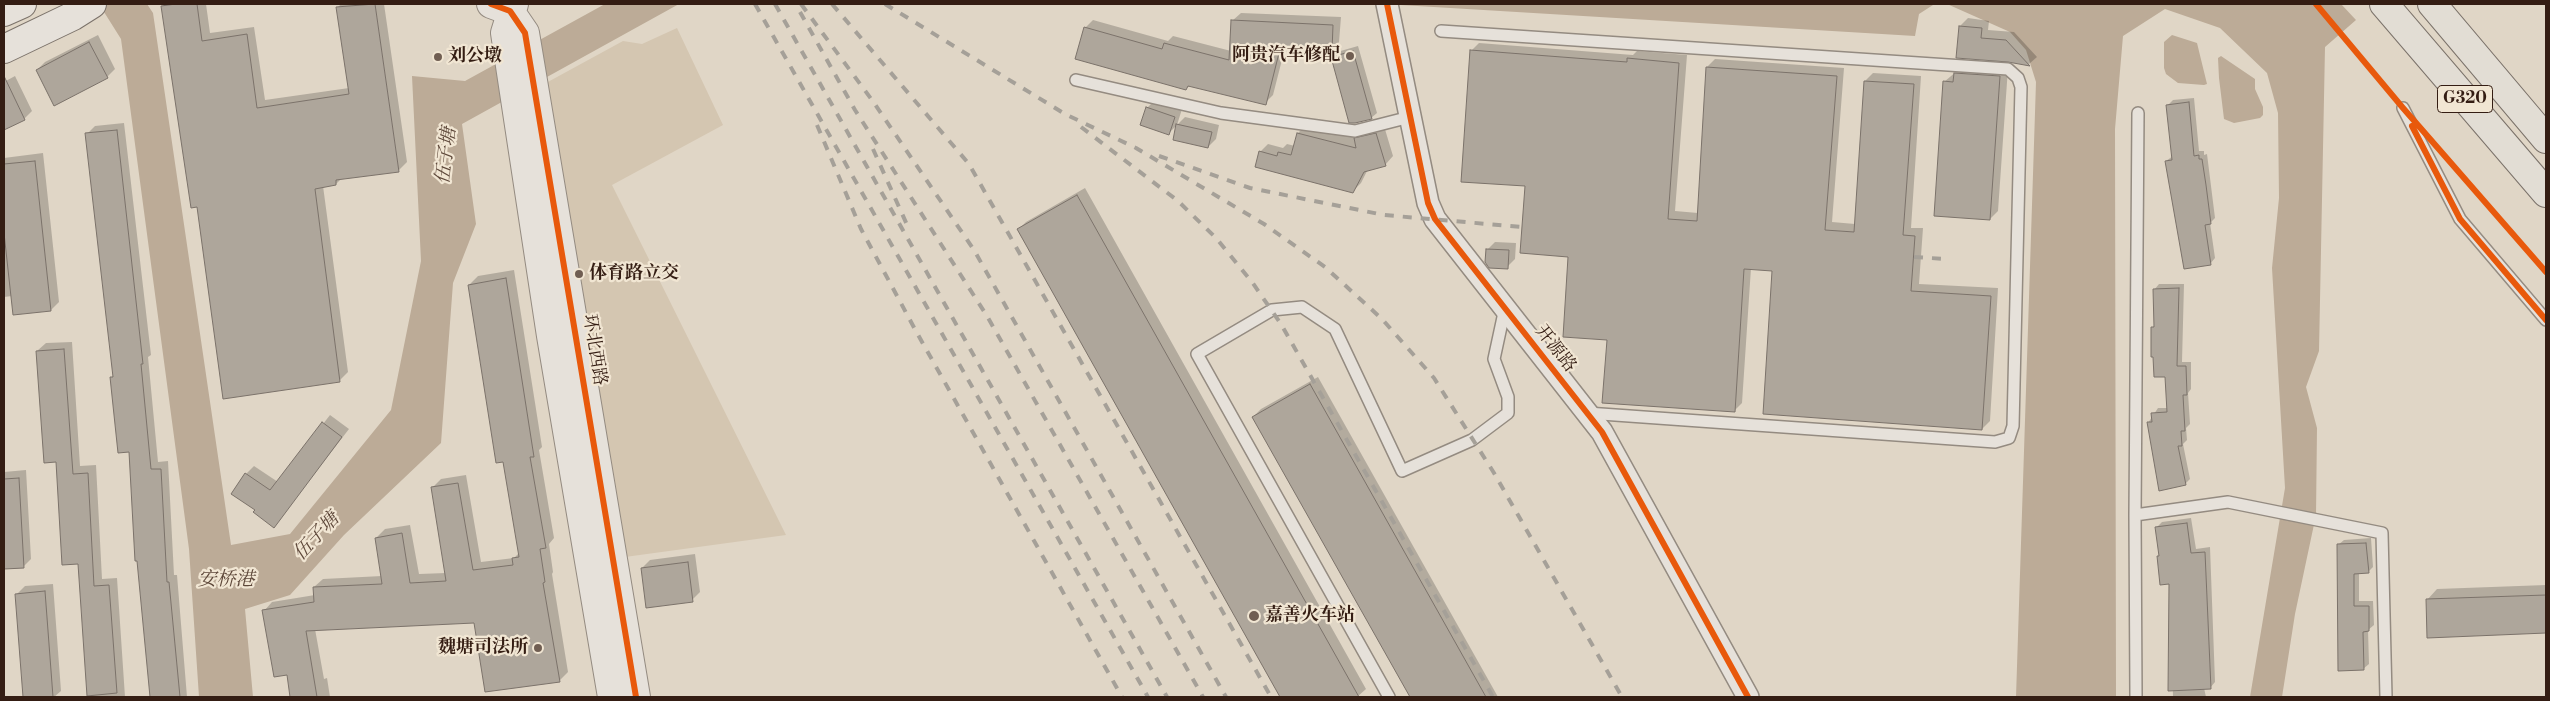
<!DOCTYPE html>
<html>
<head>
<meta charset="utf-8">
<style>
  body { margin:0 }
  #map { position:relative; width:2550px; height:701px; overflow:hidden; background:#e0d6c6; font-family:"Libre Bodoni",serif }
  canvas { display:block }
  .frame { position:absolute; inset:0; border:5px solid #341d13; pointer-events:none }
</style>
</head>
<body>
<div id="map">
<canvas width="2550" height="701"></canvas>
<div class="frame"></div>
</div>
<script>
const context = document.querySelector('canvas').getContext('2d');
context.lineJoin = 'round';
function paint(path, color) {
  context.fillStyle = color;
  context.fill(path, 'evenodd');
}
function poly(rows) {
  const path = new Path2D();
  for (const r of rows) {
    path.moveTo(r[0], r[1]);
    for (let i = 2; i < r.length; i += 2) path.lineTo(r[i], r[i + 1]);
  }
  return path;
}
function stroke(path, color, width, dash) {
  context.strokeStyle = color;
  context.lineWidth = width;
  context.lineCap = dash ? 'butt' : 'round';
  context.setLineDash(dash || []);
  context.stroke(path);
}
function drawText(font, color, halo, rows, align = 'center') {
  context.font = font + ' "Libre Bodoni","Noto Serif SC",serif';
  context.lineWidth = 4.5;
  context.setLineDash([]);
  context.textBaseline = 'middle';
  context.strokeStyle = halo;
  context.fillStyle = color;
  for (const [text, x, y, turn = 0] of rows) {
    context.save();
    context.translate(x, y);
    context.rotate((+turn || 0) * Math.PI / 180);
    context.textAlign = isNaN(turn) ? turn : align;
    if (halo) context.strokeText(text, 0, 0);
    context.fillText(text, 0, 0);
    context.restore();
  }
}
const green = poly([
  [677,28,723,125,612,185,786,535,625,557,546,83,623,41,642,44]
]);
const water = poly([
  [99,4,147,4,153,13,231,545,290,534,391,410,421,261,412,76,465,81,605,4,679,4,462,124,476,224,453,283,441,443,344,535,290,595,245,609,253,697,199,697,189,549,121,39],
  [1384,4,1944,4,1933,5,1919,14,1915,36],
  [1947,4,2341,4,2356,20,2325,47,2319,351,2306,387,2317,428,2316,515,2295,614,2282,697,2250,697,2285,488,2272,268,2279,198,2278,113,2267,73,2220,28,2165,9,2123,36,2115,129,2116,697,2016,697,2036,82,2026,50,2010,32],
  [2172,35,2197,43,2207,84,2204,85,2178,83,2166,74,2164,68,2164,42],
  [2221,56,2255,79,2255,89,2263,107,2263,115,2260,118,2234,123,2224,119,2219,78,2218,58]
]);
const shadow = poly([
  [165,4,206,4,210,33,254,27,265,100,349,88,338,7,341,4,384,4,407,162,399,170,342,178,336,184,323,186,348,372,340,380,198,206,163,6],
  [1241,13,1341,17,1339,42,1331,50,1285,48,1273,95,1265,103,1190,85,1186,89,1085,28,1093,20,1168,41,1173,36,1231,51,1232,21],
  [1968,18,1989,21,1988,30,2014,32,2037,57,2029,64,2009,60,1960,26],
  [98,35,115,69,107,77,37,70,45,62],
  [1479,43,1633,55,1637,51,1687,55,1675,211,1698,213,1707,67,1715,59,1844,68,1832,222,1855,224,1865,81,1873,73,1921,76,1911,228,1923,228,1919,284,1998,288,1990,421,1982,429,1774,270,1751,268,1742,403,1734,411,1608,339,1569,255,1526,185,1471,51],
  [1358,46,1377,113,1371,118,1332,57,1337,52],
  [1964,65,2008,68,1998,211,1990,219,1944,82],
  [15,76,32,111,24,119,4,129,4,82],
  [2194,98,2199,151,2204,151,2204,155,2207,154,2215,218,2210,223,2215,258,2210,264,2166,161,2173,156,2168,105,2173,100],
  [1155,100,1182,109,1177,125,1169,133,1147,108],
  [1185,117,1219,125,1216,139,1208,147,1177,125],
  [124,123,151,355,148,357,158,462,168,461,174,575,177,575,187,697,151,697,130,451,112,377,114,375,87,134,95,126],
  [1306,125,1356,138,1363,131,1384,126,1393,156,1385,165,1368,169,1361,183,1353,191,1260,152,1268,144,1283,148,1287,144,1295,146,1298,133],
  [43,153,59,302,51,310,12,296,4,297,4,158],
  [1085,188,1366,689,1357,697,1281,697,1018,230,1026,222],
  [1495,242,1516,243,1515,259,1507,267,1487,250],
  [514,270,542,447,539,450,554,538,549,544,553,572,552,574,568,672,559,681,475,622,315,629,324,679,327,678,330,697,292,697,288,674,264,611,272,602,315,595,314,587,323,579,382,576,376,538,385,529,410,525,419,574,446,573,432,488,441,479,466,475,481,562,514,558,520,552,504,460,469,285,478,276],
  [2159,284,2184,284,2182,362,2191,362,2191,389,2188,393,2190,424,2186,428,2187,440,2183,444,2190,479,2185,484,2148,423,2158,408,2168,408,2166,376,2152,328,2155,325,2154,290],
  [72,342,80,466,96,465,102,579,117,578,125,697,88,697,79,563,37,351,46,343],
  [1318,377,1498,697,1411,697,1253,417,1261,409],
  [330,415,349,429,274,526,257,510,246,474,254,466,278,482],
  [26,470,31,559,23,567,4,568,4,472],
  [2191,518,2196,549,2210,547,2215,682,2210,688,2204,688,2206,697,2173,697,2170,582,2158,557,2160,554,2157,527,2162,522],
  [2371,538,2373,567,2368,572,2359,572,2359,601,2373,601,2374,625,2368,630,2369,664,2363,669,2338,545,2344,540],
  [695,554,700,592,692,600,642,568,650,560],
  [53,584,61,691,54,697,24,697,17,594,25,586],
  [2546,585,2546,632,2428,636,2427,600,2437,589]
]);
const building = poly([
  [176,4,197,4,202,41,247,34,257,108,349,94,336,7,375,4,399,172,336,180,336,185,315,189,340,382,223,399,197,207,191,208,161,6,176,4],
  [1231,20,1333,25,1332,51,1280,49,1266,105,1188,86,1186,90,1075,59,1084,27,1162,49,1164,43,1229,60,1231,20],
  [1959,26,1982,28,1981,38,2006,40,2030,66,2008,62,1956,58,1959,26],
  [89,42,108,78,54,106,36,70,89,42],
  [1470,50,1627,62,1627,58,1679,63,1668,219,1697,221,1706,67,1837,76,1825,230,1854,232,1864,81,1914,84,1903,235,1915,236,1911,291,1991,296,1982,430,1763,414,1772,271,1744,269,1735,412,1602,403,1607,340,1563,337,1568,257,1520,253,1525,186,1461,182,1470,50],
  [1353,51,1372,119,1355,123,1349,123,1331,57,1353,51],
  [1954,73,2000,76,1990,220,1934,216,1943,81,1953,82,1954,73],
  [4,76,25,120,4,130,4,76],
  [2189,102,2194,156,2199,155,2199,159,2202,159,2206,185,2211,224,2205,225,2211,265,2184,269,2165,161,2172,160,2166,105,2189,102],
  [1146,107,1175,117,1169,135,1140,125,1146,107],
  [1176,124,1212,132,1208,148,1173,140,1176,124],
  [117,130,143,364,141,364,151,469,161,469,167,582,169,582,180,697,150,697,137,561,135,561,129,452,118,453,110,377,113,377,85,133,117,130],
  [1297,133,1356,148,1354,138,1376,133,1386,166,1364,172,1353,193,1255,167,1259,151,1277,156,1278,152,1291,155,1297,133],
  [35,161,51,311,13,315,4,233,4,164,35,161],
  [1077,195,1359,697,1280,697,1017,229,1077,195],
  [1486,249,1509,250,1508,269,1489,268,1485,262,1486,249],
  [506,278,534,457,530,457,546,548,540,549,545,582,543,583,560,682,485,692,474,623,306,631,317,697,290,697,287,675,274,677,262,610,314,602,313,587,382,584,375,538,402,533,410,583,446,581,431,487,458,483,473,570,513,565,512,558,519,557,503,462,496,463,468,285,506,278],
  [2179,288,2177,366,2186,366,2187,395,2183,395,2185,431,2181,431,2182,446,2178,446,2186,485,2159,491,2147,422,2152,422,2151,413,2167,412,2165,377,2154,377,2153,357,2151,357,2151,327,2154,327,2153,289,2179,288],
  [64,349,73,474,88,473,94,586,109,585,117,693,87,696,78,564,62,565,56,462,44,463,36,351,64,349],
  [1310,384,1486,697,1410,697,1252,417,1310,384],
  [322,422,342,437,274,528,253,512,255,510,231,494,245,473,270,490,322,422],
  [19,478,24,568,4,569,4,479,19,478],
  [2187,523,2191,553,2205,552,2211,689,2168,691,2169,584,2160,585,2157,556,2159,556,2155,527,2187,523],
  [2366,543,2369,573,2354,574,2354,606,2369,606,2369,631,2363,632,2364,670,2338,671,2337,544,2366,543],
  [688,562,693,602,646,608,641,568,688,562],
  [45,591,53,697,23,697,15,594,45,591],
  [2546,595,2546,633,2427,638,2426,599,2546,595]
]);
const service = poly([
  [1441,31,2008,69,2018,78,2021,87,2013,426,2009,438,1995,442,1587,413],
  [1076,80,1221,113,1355,131,1410,117],
  [2403,108,2460,219,2546,320],
  [2135,515,2228,502,2382,533,2386,697],
  [1389,697,1197,354,1272,310,1302,307,1335,329,1402,471,1472,440,1508,413,1508,397,1494,359,1505,308],
  [2136,697,2135,515,2138,113]
]);
const minor = poly([
  [1387,4,1428,203,1435,219,1602,432,1748,697]
]);
const tertiary = poly([
  [491,4,510,11,525,33,636,697],
  [514,4,505,33,551,336,612,697]
]);
const secondary = poly([
  [4,12,22,4],
  [4,49,73,16,92,4]
]);
const trunk = poly([
  [2384,4,2546,193],
  [2432,4,2546,139]
]);
const rail = poly([
  [755,4,1148,697],
  [775,4,1167,697],
  [801,4,872,100,974,250,1226,697],
  [832,4,969,164,1271,697],
  [885,4,1065,114,1136,148,1264,224,1325,267,1382,319,1434,378,1494,473,1622,697],
  [800,12,855,110,987,316,1203,697],
  [817,125,861,229,917,333,1122,697],
  [1081,127,1178,201,1216,238,1252,282,1281,324,1493,697],
  [873,149,908,227],
  [1159,156,1250,188,1384,215,1522,227],
  [1914,257,1946,259]
]);
const cycleway = poly([
  [491,4,510,11,525,33,636,697],
  [1387,4,1428,203,1435,219,1602,432,1748,697],
  [2316,4,2403,108,2546,272],
  [2412,126,2460,219,2546,320]
]);
const markers = [
  [1350,56,5,"#705e52"],
  [438,57,5,"#705e52"],
  [579,274,5,"#705e52"],
  [1254,616,6,"#705e52"],
  [538,648,5,"#705e52"]
];
const shields = [
  [2465,99,55]
];
const shieldNames = [
  ["G320",2465,99]
];
const poiNames = [
  ["阿贵汽车修配",1340,56,"right"],
  ["刘公墩",448,57],
  ["体育路立交",589,274],
  ["嘉善火车站",1265,616],
  ["魏塘司法所",528,648,"right"]
];
const streetNames = [
  ["开源路",1555,349,52],
  ["环北西路",594,350,81]
];
const waterNames = [
  ["伍子塘",447,156,-83],
  ["伍子塘",317,537,-47],
  ["安桥港",226,580]
];
paint(green, '#d4c6b1');
paint(water, '#bcab97');
paint(shadow, '#0003');
paint(building, '#aea69b');
stroke(building, '#7b726a', 1);
stroke(service, '#948b81', 14);
stroke(minor, '#948b81', 24);
stroke(tertiary, '#948b81', 30);
stroke(secondary, '#7b726a', 30);
stroke(trunk, '#7b726a', 30);
stroke(service, '#e6e1da', 11);
stroke(minor, '#e6e1da', 21);
stroke(tertiary, '#e6e1da', 28);
stroke(secondary, '#e6e1da', 28);
stroke(trunk, '#e2ddd4', 28);
stroke(rail, '#a5a098', 4, [9, 9]);
stroke(cycleway, '#e8590c', 6);
for (const [x, y, r, color] of markers) {
  const dot = new Path2D();
  dot.arc(x, y, r, 0, 2 * Math.PI);
  context.fillStyle = color;
  context.fill(dot);
  stroke(dot, '#f1e6d3', 2);
}
for (const [x, y, w] of shields) {
  const box = new Path2D();
  box.roundRect(x - w / 2, y - 13.5, w, 27, 4);
  context.fillStyle = '#f1e6d3';
  context.fill(box);
  stroke(box, '#341d13', 1);
}
drawText('bold 16px', '#341d13', null, shieldNames);
drawText('bold 18px', '#341d13', '#f1e6d3', poiNames, 'left');
drawText('18px', '#341d13', '#f1e6d3', streetNames);
drawText('italic 19px', '#5e483a', '#f1e6d3', waterNames);
</script>
</body>
</html>
